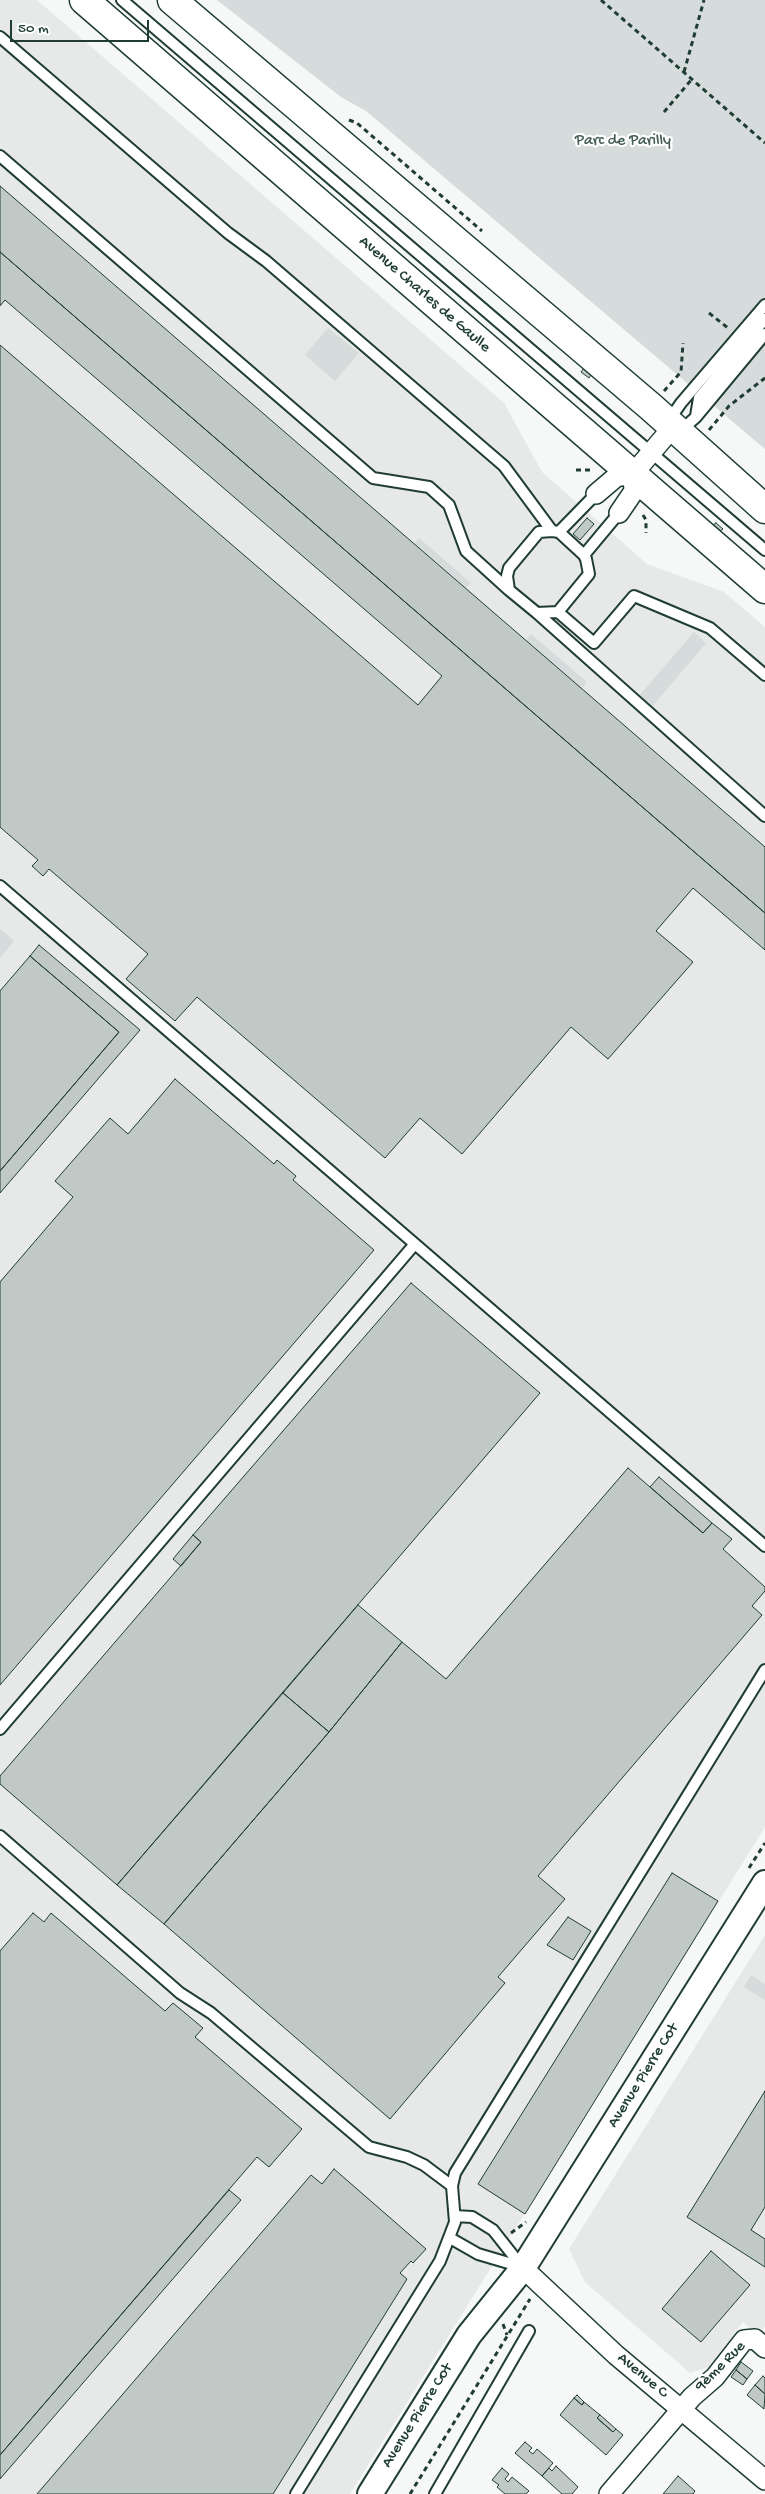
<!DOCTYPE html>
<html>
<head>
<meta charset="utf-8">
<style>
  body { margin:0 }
  #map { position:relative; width:765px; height:2494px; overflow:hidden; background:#f6f7f7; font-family:"Gochi Hand",sans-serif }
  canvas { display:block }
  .scale { position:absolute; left:10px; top:20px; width:139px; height:22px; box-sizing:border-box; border:2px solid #1f3d34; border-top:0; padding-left:6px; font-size:15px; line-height:18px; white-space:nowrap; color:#1f3d34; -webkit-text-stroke:4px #fff; paint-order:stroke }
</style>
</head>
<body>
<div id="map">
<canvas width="765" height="2494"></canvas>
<div class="scale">50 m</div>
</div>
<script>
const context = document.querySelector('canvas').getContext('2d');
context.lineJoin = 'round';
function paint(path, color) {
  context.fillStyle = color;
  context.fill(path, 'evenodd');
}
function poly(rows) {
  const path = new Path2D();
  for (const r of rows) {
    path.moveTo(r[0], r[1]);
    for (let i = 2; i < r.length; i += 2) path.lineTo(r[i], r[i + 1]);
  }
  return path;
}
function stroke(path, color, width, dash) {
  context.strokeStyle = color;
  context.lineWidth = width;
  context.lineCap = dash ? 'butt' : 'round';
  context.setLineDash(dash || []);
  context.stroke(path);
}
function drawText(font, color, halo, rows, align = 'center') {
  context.font = font + ' "Gochi Hand",sans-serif';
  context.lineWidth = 4.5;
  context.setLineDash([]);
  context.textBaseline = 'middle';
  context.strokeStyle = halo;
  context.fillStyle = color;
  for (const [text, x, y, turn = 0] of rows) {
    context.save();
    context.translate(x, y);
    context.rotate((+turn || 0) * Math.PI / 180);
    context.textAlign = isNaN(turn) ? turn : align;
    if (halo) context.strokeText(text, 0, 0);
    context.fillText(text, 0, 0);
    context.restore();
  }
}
const built = poly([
  [0,0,37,0,504,403,542,472,647,564,724,592,765,627,765,1827,350,2494,0,2494],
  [765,1935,765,2326,758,2335,743,2322,709,2367,690,2373,585,2282,569,2249]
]);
const green = poly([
  [217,0,765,0,765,449,366,111,341,97],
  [328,328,359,353,335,381,305,355],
  [419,538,471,583,466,588,414,543],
  [694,632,706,643,651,708,638,697],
  [531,634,587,682,582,689,526,640],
  [0,929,14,941,0,958],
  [751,1975,765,1984,765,2000,744,1987]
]);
const building = poly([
  [0,186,765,847,765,913,0,252,0,186],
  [0,252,765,913,765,950,693,888,656,931,693,962,608,1059,571,1027,462,1154,420,1118,385,1158,197,997,175,1021,126,979,148,954,49,869,43,876,32,866,38,860,0,827,0,345,418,705,442,676,5,300,0,306,0,252],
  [584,368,591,375,589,378,581,372,584,368],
  [587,518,594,524,580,540,573,534,587,518],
  [716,523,723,529,720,531,713,525,716,523],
  [39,945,140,1030,0,1193,0,1171,119,1032,30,956,39,945],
  [30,956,119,1032,0,1171,0,991,30,956],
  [175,1079,274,1164,277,1160,296,1176,293,1180,374,1250,0,1685,0,1282,73,1197,55,1181,110,1118,128,1134,175,1079],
  [411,1283,540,1393,117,1885,0,1784,0,1776,201,1542,193,1535,411,1283],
  [628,1468,703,1533,712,1523,732,1539,723,1549,765,1587,765,1591,752,1606,762,1615,538,1876,565,1899,498,1977,505,1983,390,2119,164,1924,329,1732,402,1642,446,1679,628,1468],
  [659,1477,712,1523,703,1533,650,1487,659,1477],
  [193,1535,201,1542,181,1566,173,1559,193,1535],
  [358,1605,402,1642,329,1732,283,1693,358,1605],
  [283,1693,329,1732,164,1924,117,1885,283,1693],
  [672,1873,718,1901,525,2214,478,2184,672,1873],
  [33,1913,44,1922,51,1913,165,2011,173,2003,203,2028,195,2037,302,2129,269,2167,257,2157,0,2455,0,1951,33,1913],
  [568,1917,591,1931,573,1960,547,1945,568,1917],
  [765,2091,765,2207,751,2230,765,2239,765,2267,687,2217,765,2091],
  [334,2169,426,2249,413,2263,411,2261,400,2273,407,2279,273,2494,37,2494,311,2175,322,2184,334,2169],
  [229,2190,241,2200,0,2479,0,2455,229,2190],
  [711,2251,750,2285,701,2342,662,2309,711,2251],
  [741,2362,753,2371,747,2379,736,2370,741,2362],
  [736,2370,747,2379,743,2385,731,2377,736,2370],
  [763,2376,765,2378,765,2394,755,2385,763,2376],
  [755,2385,765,2394,764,2409,747,2395,755,2385],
  [577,2395,584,2402,582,2405,574,2398,577,2395],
  [574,2398,582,2405,584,2402,600,2415,597,2418,613,2432,616,2429,623,2435,606,2455,560,2415,574,2398],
  [600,2415,616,2429,613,2432,597,2418,600,2415],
  [525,2442,532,2448,529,2451,533,2454,537,2449,553,2463,542,2476,515,2453,525,2442],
  [556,2466,578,2487,572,2494,562,2494,542,2476,549,2468,552,2471,556,2466],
  [502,2468,509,2474,505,2479,508,2482,512,2477,529,2491,526,2494,505,2494,497,2487,499,2485,492,2480,502,2468],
  [678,2476,695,2491,693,2494,663,2494,678,2476]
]);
const path = poly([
  [601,0,765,143],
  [684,72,704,0],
  [664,112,692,79],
  [349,120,357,123,482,231],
  [709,313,728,328],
  [664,391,681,372,683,343],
  [709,430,729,406,765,378],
  [576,470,594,470],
  [643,515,646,520,646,533],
  [749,1868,765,1843],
  [511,2233,526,2222],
  [503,2324,507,2335],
  [410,2494,530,2299]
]);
const service = poly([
  [122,0,765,550],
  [0,37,228,233,266,261,504,466,552,531,559,532,584,555,586,559,589,574,558,612,537,613,509,590,507,576,509,568,539,532,552,531],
  [0,156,373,478,429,487,449,505,466,551,509,590],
  [765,305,681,403,672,416,672,428,686,426,696,417,765,334],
  [696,416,699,398,765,319],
  [559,532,596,494],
  [584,555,619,513],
  [558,612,594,643,634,596,710,628,765,675],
  [537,613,765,816],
  [0,886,765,1546],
  [0,1729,414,1245],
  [0,1836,180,1993,211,2013,369,2147,407,2157,424,2165,452,2186],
  [455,2216,472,2217,493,2230,523,2268],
  [450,2238,478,2254,522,2267],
  [296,2494,440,2261,455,2222,452,2186,455,2173,765,1670],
  [435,2494,529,2331]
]);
const minor = poly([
  [596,494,616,477,633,474,672,428],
  [619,513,634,491,633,474],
  [523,2268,616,2355,765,2480],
  [609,2494,692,2397,715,2377,744,2340,755,2339,765,2348]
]);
const tertiary = poly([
  [370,2494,469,2335,523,2268,765,1883]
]);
const primary = poly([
  [84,0,765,589],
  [172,0,651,407,765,509]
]);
const parkNames = [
  ["Parc de Parilly",623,142]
];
const streetNames = [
  ["Avenue Charles de Gaulle",424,295,41],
  ["Avenue Pierre Cot",644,2076,-58],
  ["9ème Rue",721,2367,-45],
  ["Avenue C",642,2376,40],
  ["Avenue Pierre Cot",418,2416,-58]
];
paint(built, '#e6e9e8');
paint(green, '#d6dcdb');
paint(building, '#c0c9c6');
stroke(building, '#1f3d34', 1);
stroke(service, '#1f3d34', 14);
stroke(minor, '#1f3d34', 22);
stroke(tertiary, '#1f3d34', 28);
stroke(primary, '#1f3d34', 31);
stroke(path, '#1f3d34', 3, [5, 4]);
stroke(service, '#fff', 10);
stroke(minor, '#fff', 19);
stroke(tertiary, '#fff', 24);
stroke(primary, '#fff', 28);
drawText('16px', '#445d55', '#fff', parkNames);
drawText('16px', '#1f3d34', '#fff', streetNames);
</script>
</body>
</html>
